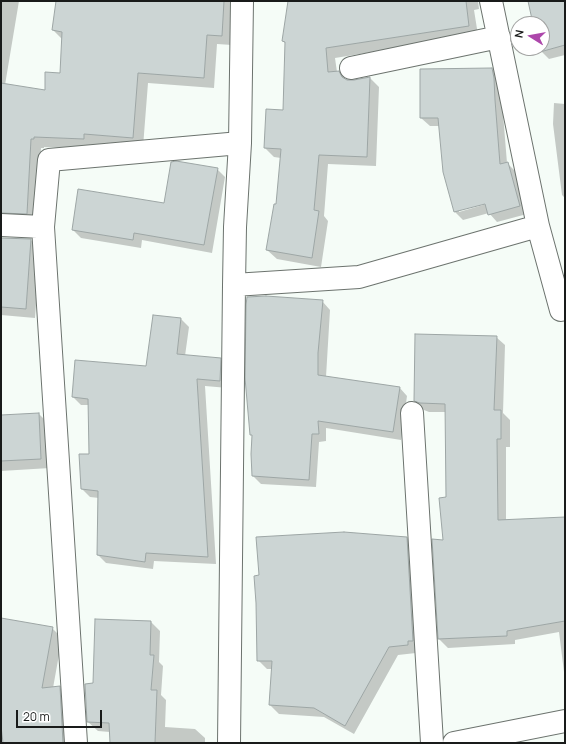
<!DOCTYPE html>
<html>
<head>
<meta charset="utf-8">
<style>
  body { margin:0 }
  #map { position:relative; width:566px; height:744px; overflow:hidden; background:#f5fcf7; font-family:Manrope,sans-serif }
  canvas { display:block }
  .frame { position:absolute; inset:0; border:2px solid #191b1a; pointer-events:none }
  .north { position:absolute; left:510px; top:16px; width:40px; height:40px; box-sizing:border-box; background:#fff; border:1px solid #a3a4a3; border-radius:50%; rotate:281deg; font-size:11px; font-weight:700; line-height:16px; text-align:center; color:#191b1a }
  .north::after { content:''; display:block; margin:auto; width:14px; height:18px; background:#ad47ab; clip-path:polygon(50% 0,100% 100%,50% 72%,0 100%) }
  .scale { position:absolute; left:16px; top:710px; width:86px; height:18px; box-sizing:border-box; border:2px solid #191b1a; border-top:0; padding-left:5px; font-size:12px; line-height:14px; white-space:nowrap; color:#191b1a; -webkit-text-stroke:3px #fff; paint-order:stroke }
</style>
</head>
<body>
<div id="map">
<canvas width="566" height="744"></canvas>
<div class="frame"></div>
<div class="north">N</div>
<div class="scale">20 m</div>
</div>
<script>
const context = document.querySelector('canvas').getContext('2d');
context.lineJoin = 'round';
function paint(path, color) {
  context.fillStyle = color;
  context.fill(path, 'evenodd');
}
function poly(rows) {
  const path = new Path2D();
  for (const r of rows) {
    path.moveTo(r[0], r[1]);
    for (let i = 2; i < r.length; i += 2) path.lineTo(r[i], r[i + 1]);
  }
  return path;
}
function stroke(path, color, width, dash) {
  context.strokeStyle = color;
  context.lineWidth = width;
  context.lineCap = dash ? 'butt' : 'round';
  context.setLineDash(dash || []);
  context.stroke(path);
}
const shadow = poly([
  [1,1,19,1,5,85,46,91,61,74,62,39,53,30,57,1,235,1,232,45,217,44,214,88,148,83,143,147,93,144,93,149,44,147,44,148,41,148,37,223,1,222],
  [289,1,478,1,479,9,474,10,478,35,335,58,337,72,339,72,347,81,354,81,370,78,379,87,376,166,328,164,324,216,328,221,321,267,277,259,267,250,277,205,281,158,274,157,265,148,284,111,286,44,283,41],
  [533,1,565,1,565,55,549,59,541,51,542,24,534,24],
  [492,69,500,77,507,163,515,171,527,214,497,222,489,213,463,220,455,212,444,172,440,126,430,126,421,118],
  [490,201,490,203,459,212,459,210],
  [554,103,565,104,565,198,562,195,553,124],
  [217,169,225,177,212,253,142,240,141,248,81,238,73,230,164,205],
  [1,238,31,240,40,250,35,318,1,315],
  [322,301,330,310,326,377,399,387,407,396,401,440,326,428,326,441,319,442,316,487,261,484,253,476,253,437,251,434],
  [181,319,189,327,185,356,220,359,228,367,228,388,205,386,216,564,154,561,153,569,106,563,98,555,99,498,90,497,82,489,90,455,89,405,81,405,73,397,147,367],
  [496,337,505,345,503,413,510,420,510,447,506,447,506,521,565,518,565,680,559,632,515,640,515,644,448,648,439,639,433,540,444,541,447,498,446,412,429,412,424,410,415,401],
  [39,414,49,424,50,468,1,471,1,416],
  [407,538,415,547,416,653,398,655,354,734,324,717,279,714,270,705,272,669,267,669,258,660],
  [1,619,52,628,62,638,53,688,59,687,69,697,72,743,1,743],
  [151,622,160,631,159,662,163,666,161,695,166,700,165,727,195,729,205,738,205,743,111,743,110,732,98,731,88,722,94,684]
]);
const building = poly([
  [56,1,224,1,222,36,207,35,204,78,138,73,133,138,84,134,84,139,34,137,34,139,31,139,27,214,1,213,1,83,45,90,45,72,60,73,62,32,52,30,56,1],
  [288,1,466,1,469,26,326,48,328,72,339,71,342,77,347,80,354,80,370,77,367,157,319,155,314,210,319,211,312,258,266,250,274,204,276,204,281,149,264,148,266,109,283,110,285,42,282,41,288,1],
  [528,1,565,1,565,45,540,52,539,48,542,48,542,24,533,24,528,1],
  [492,68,494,78,495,100,500,164,508,162,520,206,488,215,485,204,454,212,443,172,438,118,420,118,420,69,492,68],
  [176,161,218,168,204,245,134,233,133,240,72,230,78,189,164,203,171,162,176,161],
  [1,238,31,239,26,309,1,307,1,238],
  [266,296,323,300,318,353,318,375,400,387,393,432,318,421,319,434,312,434,309,480,252,476,251,454,252,435,250,435,245,378,246,305,247,297,266,296],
  [153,315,181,318,177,354,221,358,220,381,197,379,208,557,146,553,145,562,97,555,98,491,81,489,79,454,89,454,88,399,72,397,75,360,146,366,153,315],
  [415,334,497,336,494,410,501,410,501,439,497,439,498,520,565,517,565,621,507,631,507,636,438,639,432,539,443,540,439,498,446,497,445,404,420,403,414,401,415,334],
  [39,413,41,459,1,461,1,415,39,413],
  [344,532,407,537,413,641,408,641,408,645,389,647,345,726,314,708,269,705,272,661,257,661,256,603,254,576,259,575,256,537,344,532],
  [1,618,53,627,42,688,60,686,63,743,3,743,1,726,1,618],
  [95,619,151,621,150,655,154,655,151,690,157,690,155,743,110,743,109,723,87,722,85,684,93,683,95,619]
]);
const street = poly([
  [351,68,499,37],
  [1,225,43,227],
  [538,226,561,310],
  [234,285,359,277,538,226,491,1],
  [412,413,432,743],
  [76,743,43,227,49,160,240,143],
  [229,743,234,285,235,227,240,143,242,1],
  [454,743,565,721]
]);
paint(shadow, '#0003');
paint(building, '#ccd5d4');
stroke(building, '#9da6a5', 1);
stroke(street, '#6c736e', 24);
stroke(street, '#fff', 22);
</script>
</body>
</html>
